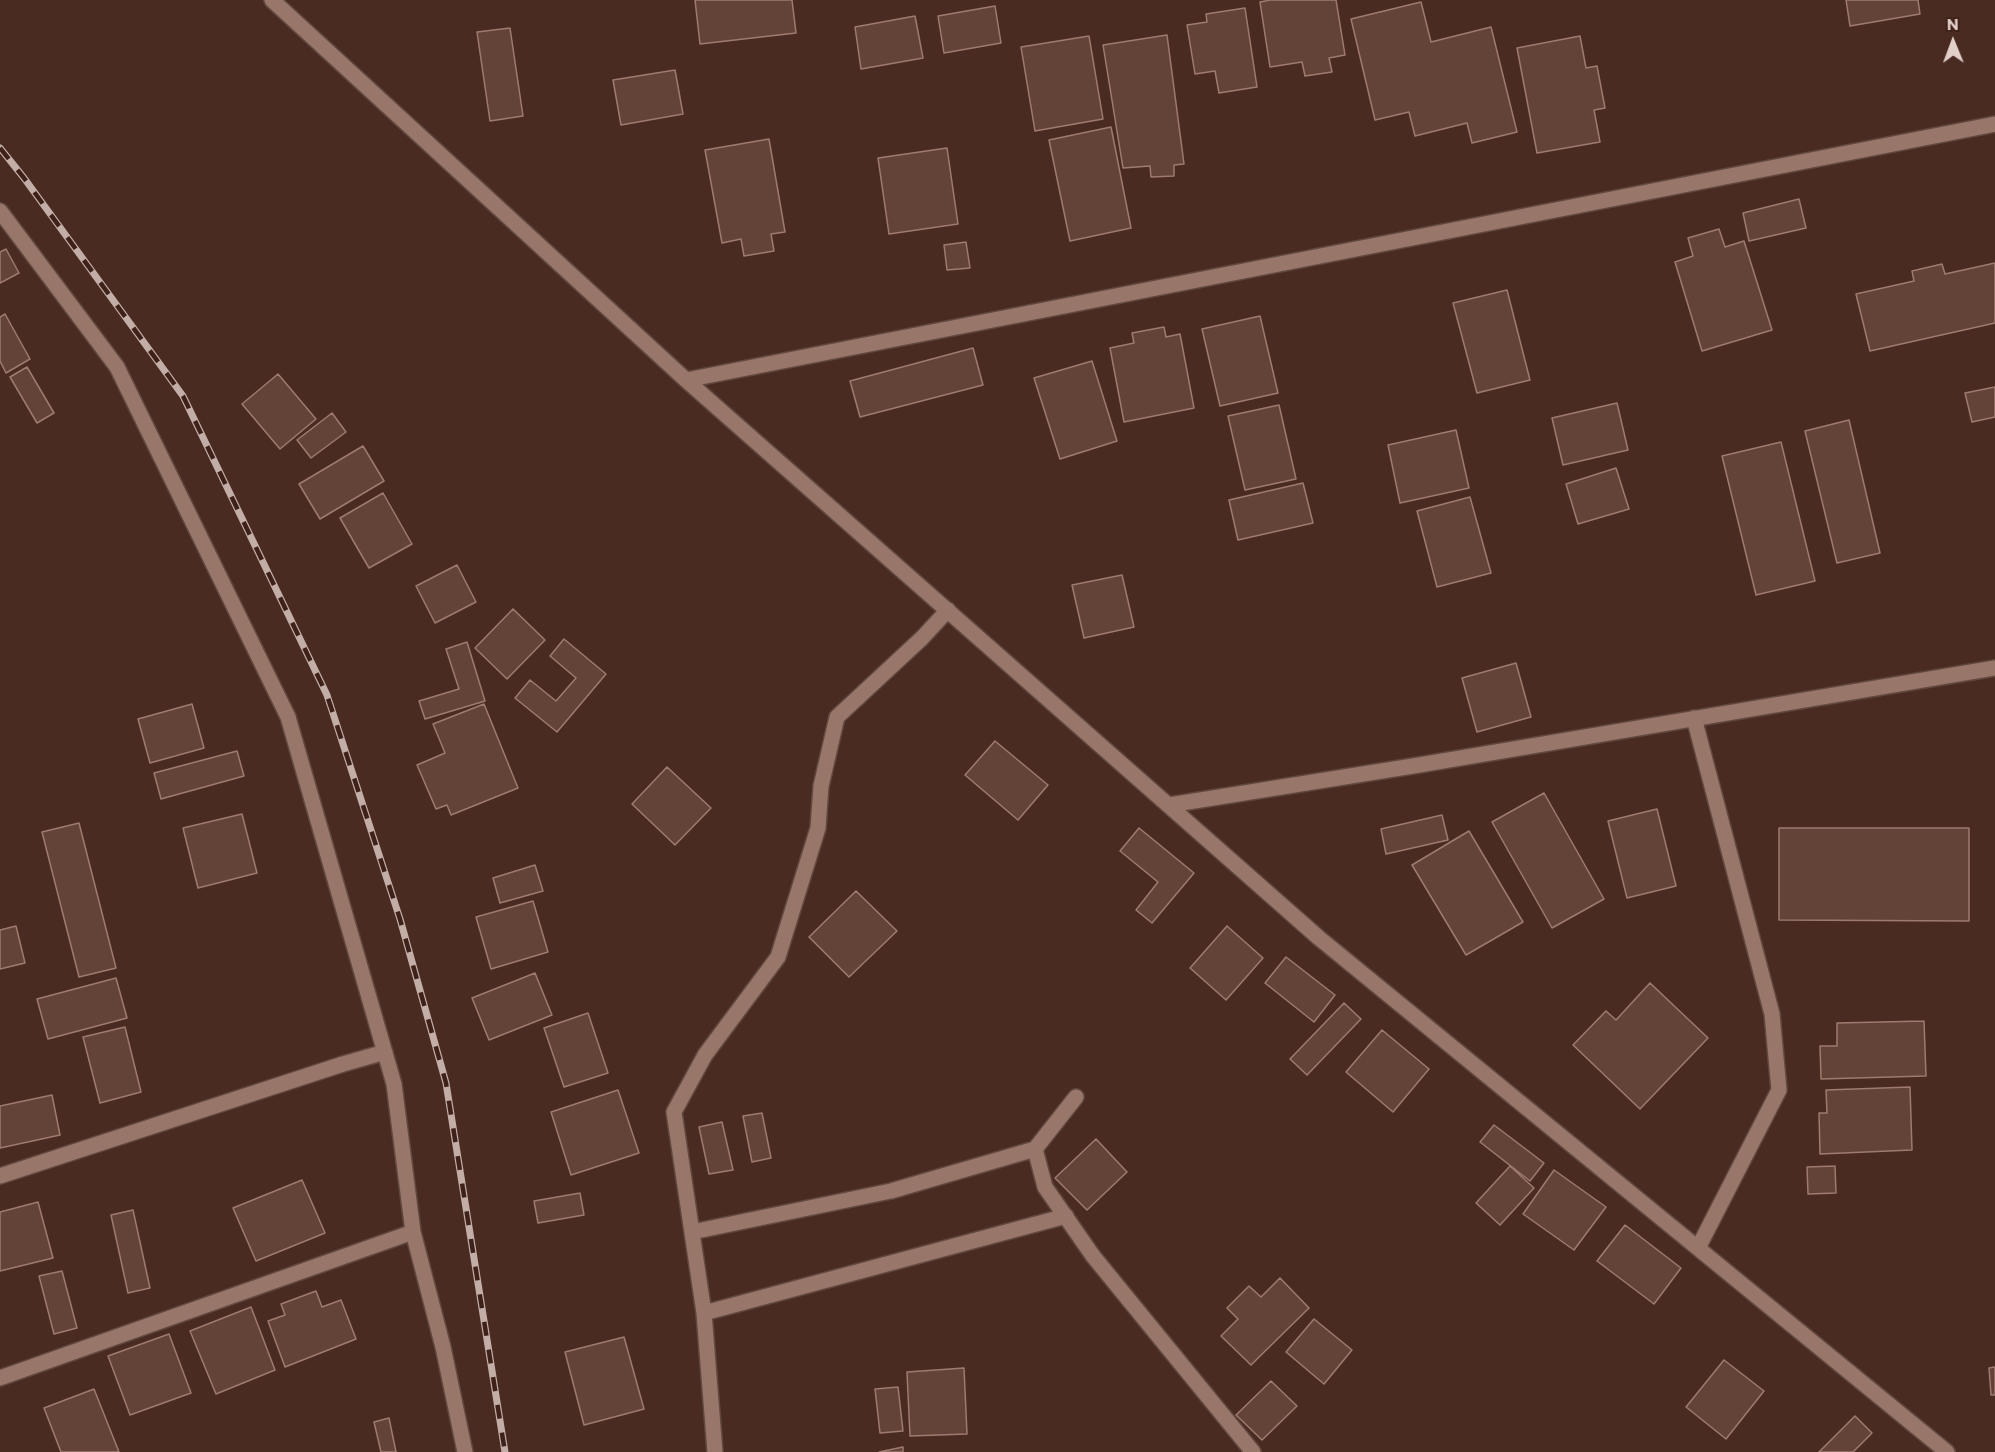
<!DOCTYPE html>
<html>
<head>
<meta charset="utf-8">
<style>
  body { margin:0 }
  #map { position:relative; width:1995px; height:1452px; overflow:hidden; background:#492b22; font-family:Commissioner,sans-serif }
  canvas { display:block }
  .north { position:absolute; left:1923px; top:12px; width:60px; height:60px; -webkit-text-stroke:4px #3e2118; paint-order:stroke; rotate:359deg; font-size:16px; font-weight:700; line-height:24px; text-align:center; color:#e3cfc9 }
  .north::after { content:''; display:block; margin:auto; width:21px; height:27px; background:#e3cfc9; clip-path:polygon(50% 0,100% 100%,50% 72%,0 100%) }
</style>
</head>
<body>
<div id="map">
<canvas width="1995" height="1452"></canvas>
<div class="north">N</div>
</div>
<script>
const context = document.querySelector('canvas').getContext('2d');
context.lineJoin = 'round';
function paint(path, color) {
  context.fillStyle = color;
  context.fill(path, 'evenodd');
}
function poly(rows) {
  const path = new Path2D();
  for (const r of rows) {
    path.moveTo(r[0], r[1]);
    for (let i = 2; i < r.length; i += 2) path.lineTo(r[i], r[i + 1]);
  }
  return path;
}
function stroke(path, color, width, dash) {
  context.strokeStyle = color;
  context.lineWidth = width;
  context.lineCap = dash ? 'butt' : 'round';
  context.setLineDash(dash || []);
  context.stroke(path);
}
const building = poly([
  [695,0,792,0,796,33,700,44,695,0],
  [1270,0,1336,0,1345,55,1329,58,1332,72,1305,76,1302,62,1270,67,1260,2,1270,0],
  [1846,0,1918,0,1920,14,1850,26,1846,0],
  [1421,2,1431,42,1491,27,1517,132,1472,143,1467,123,1415,136,1409,112,1375,120,1351,19,1421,2],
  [995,6,1001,43,944,53,938,16,995,6],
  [1245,8,1257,87,1219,93,1215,71,1195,74,1187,25,1207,22,1206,14,1245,8],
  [915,16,923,58,861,69,855,27,915,16],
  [510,28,523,116,490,121,477,32,510,28],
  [1167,35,1184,164,1174,165,1174,176,1151,177,1150,166,1123,168,1103,45,1167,35],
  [1089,36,1103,119,1035,131,1021,47,1089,36],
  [1580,36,1586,68,1597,66,1605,108,1594,110,1600,142,1537,153,1517,48,1580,36],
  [675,70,683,114,621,125,613,80,675,70],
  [1111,127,1131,228,1070,241,1049,140,1111,127],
  [769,139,785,232,771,234,774,251,744,256,741,239,722,243,705,150,769,139],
  [947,148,958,224,889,234,878,158,947,148],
  [1799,199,1806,228,1749,241,1743,213,1799,199],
  [1719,229,1725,247,1744,241,1772,330,1702,351,1675,262,1693,256,1688,238,1719,229],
  [966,242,970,268,947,270,944,245,966,242],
  [6,249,19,273,0,283,0,252,6,249],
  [1995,263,1995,323,1870,351,1856,294,1914,281,1912,271,1942,264,1945,274,1995,263],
  [1507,290,1530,380,1477,393,1453,303,1507,290],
  [5,314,30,359,6,373,0,361,0,317,5,314],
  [1260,316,1278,393,1220,406,1202,329,1260,316],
  [1164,327,1166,337,1180,334,1194,408,1124,422,1110,348,1134,343,1132,333,1164,327],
  [973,348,983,385,860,417,850,381,973,348],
  [1092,361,1117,441,1060,459,1034,378,1092,361],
  [27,367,54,413,37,423,10,377,27,367],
  [278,374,316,419,280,449,242,404,278,374],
  [1995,387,1995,417,1972,422,1965,393,1995,387],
  [1617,403,1628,450,1563,465,1552,418,1617,403],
  [1279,405,1296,479,1245,490,1228,416,1279,405],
  [332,413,346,432,311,458,297,440,332,413],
  [1849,420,1880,553,1837,563,1805,431,1849,420],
  [1456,430,1469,488,1400,503,1388,445,1456,430],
  [1781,442,1815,581,1756,595,1722,456,1781,442],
  [363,446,384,481,320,519,299,484,363,446],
  [1616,468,1629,509,1578,524,1566,484,1616,468],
  [1303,483,1313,523,1238,540,1229,500,1303,483],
  [383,493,412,544,369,568,340,518,383,493],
  [1470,497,1491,573,1437,587,1417,511,1470,497],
  [457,565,476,602,435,623,416,586,457,565],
  [1122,575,1134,627,1084,638,1072,585,1122,575],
  [513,609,545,640,507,679,475,648,513,609],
  [564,639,606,674,557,732,515,698,530,680,556,701,576,678,550,656,564,639],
  [467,642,485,701,425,719,419,701,459,689,446,649,467,642],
  [1516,663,1531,717,1477,732,1462,678,1516,663],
  [192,704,204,748,150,763,138,719,192,704],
  [484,704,518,788,451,815,447,805,436,809,417,765,445,753,433,724,484,704],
  [995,741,1048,785,1018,820,965,775,995,741],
  [237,751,244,776,161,799,154,773,237,751],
  [667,767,711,808,675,845,632,804,667,767],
  [1544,793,1604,899,1552,928,1492,822,1544,793],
  [1657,809,1676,886,1627,898,1608,821,1657,809],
  [242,814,257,873,198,888,183,828,242,814],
  [1442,815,1448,840,1386,854,1381,829,1442,815],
  [79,823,116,968,79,977,42,832,79,823],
  [1139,828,1194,873,1152,923,1136,910,1158,882,1120,851,1139,828],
  [1779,828,1969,828,1969,921,1779,920,1779,828],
  [1469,831,1523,922,1466,955,1412,865,1469,831],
  [535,865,543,891,500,903,493,878,535,865],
  [856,891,897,931,849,977,809,937,856,891],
  [533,901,548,952,491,969,476,917,533,901],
  [16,926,25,963,0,969,0,930,16,926],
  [1227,926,1263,958,1226,1000,1190,968,1227,926],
  [1286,957,1335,995,1314,1022,1265,983,1286,957],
  [535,973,552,1015,489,1040,472,998,535,973],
  [116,978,127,1018,48,1039,37,999,116,978],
  [1650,983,1708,1038,1640,1109,1573,1045,1606,1011,1616,1020,1650,983],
  [1344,1003,1361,1019,1307,1075,1290,1059,1344,1003],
  [588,1013,608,1073,564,1087,544,1028,588,1013],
  [1924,1021,1926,1076,1821,1079,1820,1046,1837,1046,1837,1023,1924,1021],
  [125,1027,141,1092,100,1103,83,1037,125,1027],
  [1382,1030,1429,1069,1393,1112,1346,1072,1382,1030],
  [1910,1087,1912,1150,1820,1154,1819,1113,1827,1113,1826,1090,1910,1087],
  [618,1090,639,1153,571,1175,551,1112,618,1090],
  [52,1095,60,1135,0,1148,0,1106,52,1095],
  [762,1113,771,1158,752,1162,743,1116,762,1113],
  [722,1122,733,1170,709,1174,699,1127,722,1122],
  [1494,1125,1544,1163,1530,1181,1480,1142,1494,1125],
  [1096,1139,1127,1172,1087,1210,1055,1178,1096,1139],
  [1510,1166,1534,1188,1500,1225,1476,1203,1510,1166],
  [1835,1166,1836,1193,1808,1194,1807,1167,1835,1166],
  [1554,1170,1606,1207,1574,1250,1523,1214,1554,1170],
  [302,1180,325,1233,256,1261,233,1208,302,1180],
  [580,1193,584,1215,538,1223,534,1201,580,1193],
  [38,1202,53,1258,0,1271,0,1212,38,1202],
  [133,1210,150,1288,128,1293,111,1215,133,1210],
  [1625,1225,1681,1268,1654,1304,1597,1261,1625,1225],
  [62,1271,77,1328,54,1334,39,1276,62,1271],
  [1280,1278,1309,1308,1251,1365,1221,1336,1238,1319,1227,1308,1249,1286,1261,1297,1280,1278],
  [316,1291,322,1307,341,1300,356,1339,285,1367,268,1321,285,1315,281,1304,316,1291],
  [251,1307,275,1370,216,1394,190,1331,251,1307],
  [1314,1319,1352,1350,1324,1384,1286,1352,1314,1319],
  [169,1334,191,1393,130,1415,108,1356,169,1334],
  [624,1337,644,1409,584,1425,565,1352,624,1337],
  [1724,1360,1764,1391,1726,1439,1686,1407,1724,1360],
  [1995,1367,1995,1395,1991,1395,1989,1368,1995,1367],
  [964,1368,967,1434,910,1436,907,1372,964,1368],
  [1271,1381,1297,1406,1262,1440,1236,1415,1271,1381],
  [898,1387,903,1431,880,1433,875,1389,898,1387],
  [94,1389,119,1452,61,1452,44,1408,94,1389],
  [1855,1416,1872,1433,1853,1452,1819,1452,1855,1416],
  [389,1418,396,1452,381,1452,374,1422,389,1418],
  [903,1447,903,1452,879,1452,903,1447]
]);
const minor = poly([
  [272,0,686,380,1319,938,1947,1452],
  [0,211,117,367,288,717,394,1084,413,1232,443,1347,465,1452],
  [686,380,1995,124],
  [1694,718,1772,1014,1779,1090,1698,1248],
  [1169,805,1413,766,1995,668],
  [1076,1097,1035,1149,1045,1187,1093,1256,1253,1452],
  [0,1176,343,1064,385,1052],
  [692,1232,891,1191,1035,1149],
  [704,1313,674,1112,705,1055,778,957,818,828,821,786,837,717,922,638,948,610],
  [0,1378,413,1232],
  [715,1452,704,1313,1066,1216]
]);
const rail = poly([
  [0,148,24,178,183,396,327,695,400,919,446,1083,505,1452]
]);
paint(building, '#634338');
stroke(building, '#9f7b6f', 1.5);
stroke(minor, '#61483f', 18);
stroke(minor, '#99766a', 15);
stroke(rail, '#c3ada7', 7);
stroke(rail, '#3e2118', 4.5, [14]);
</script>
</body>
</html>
